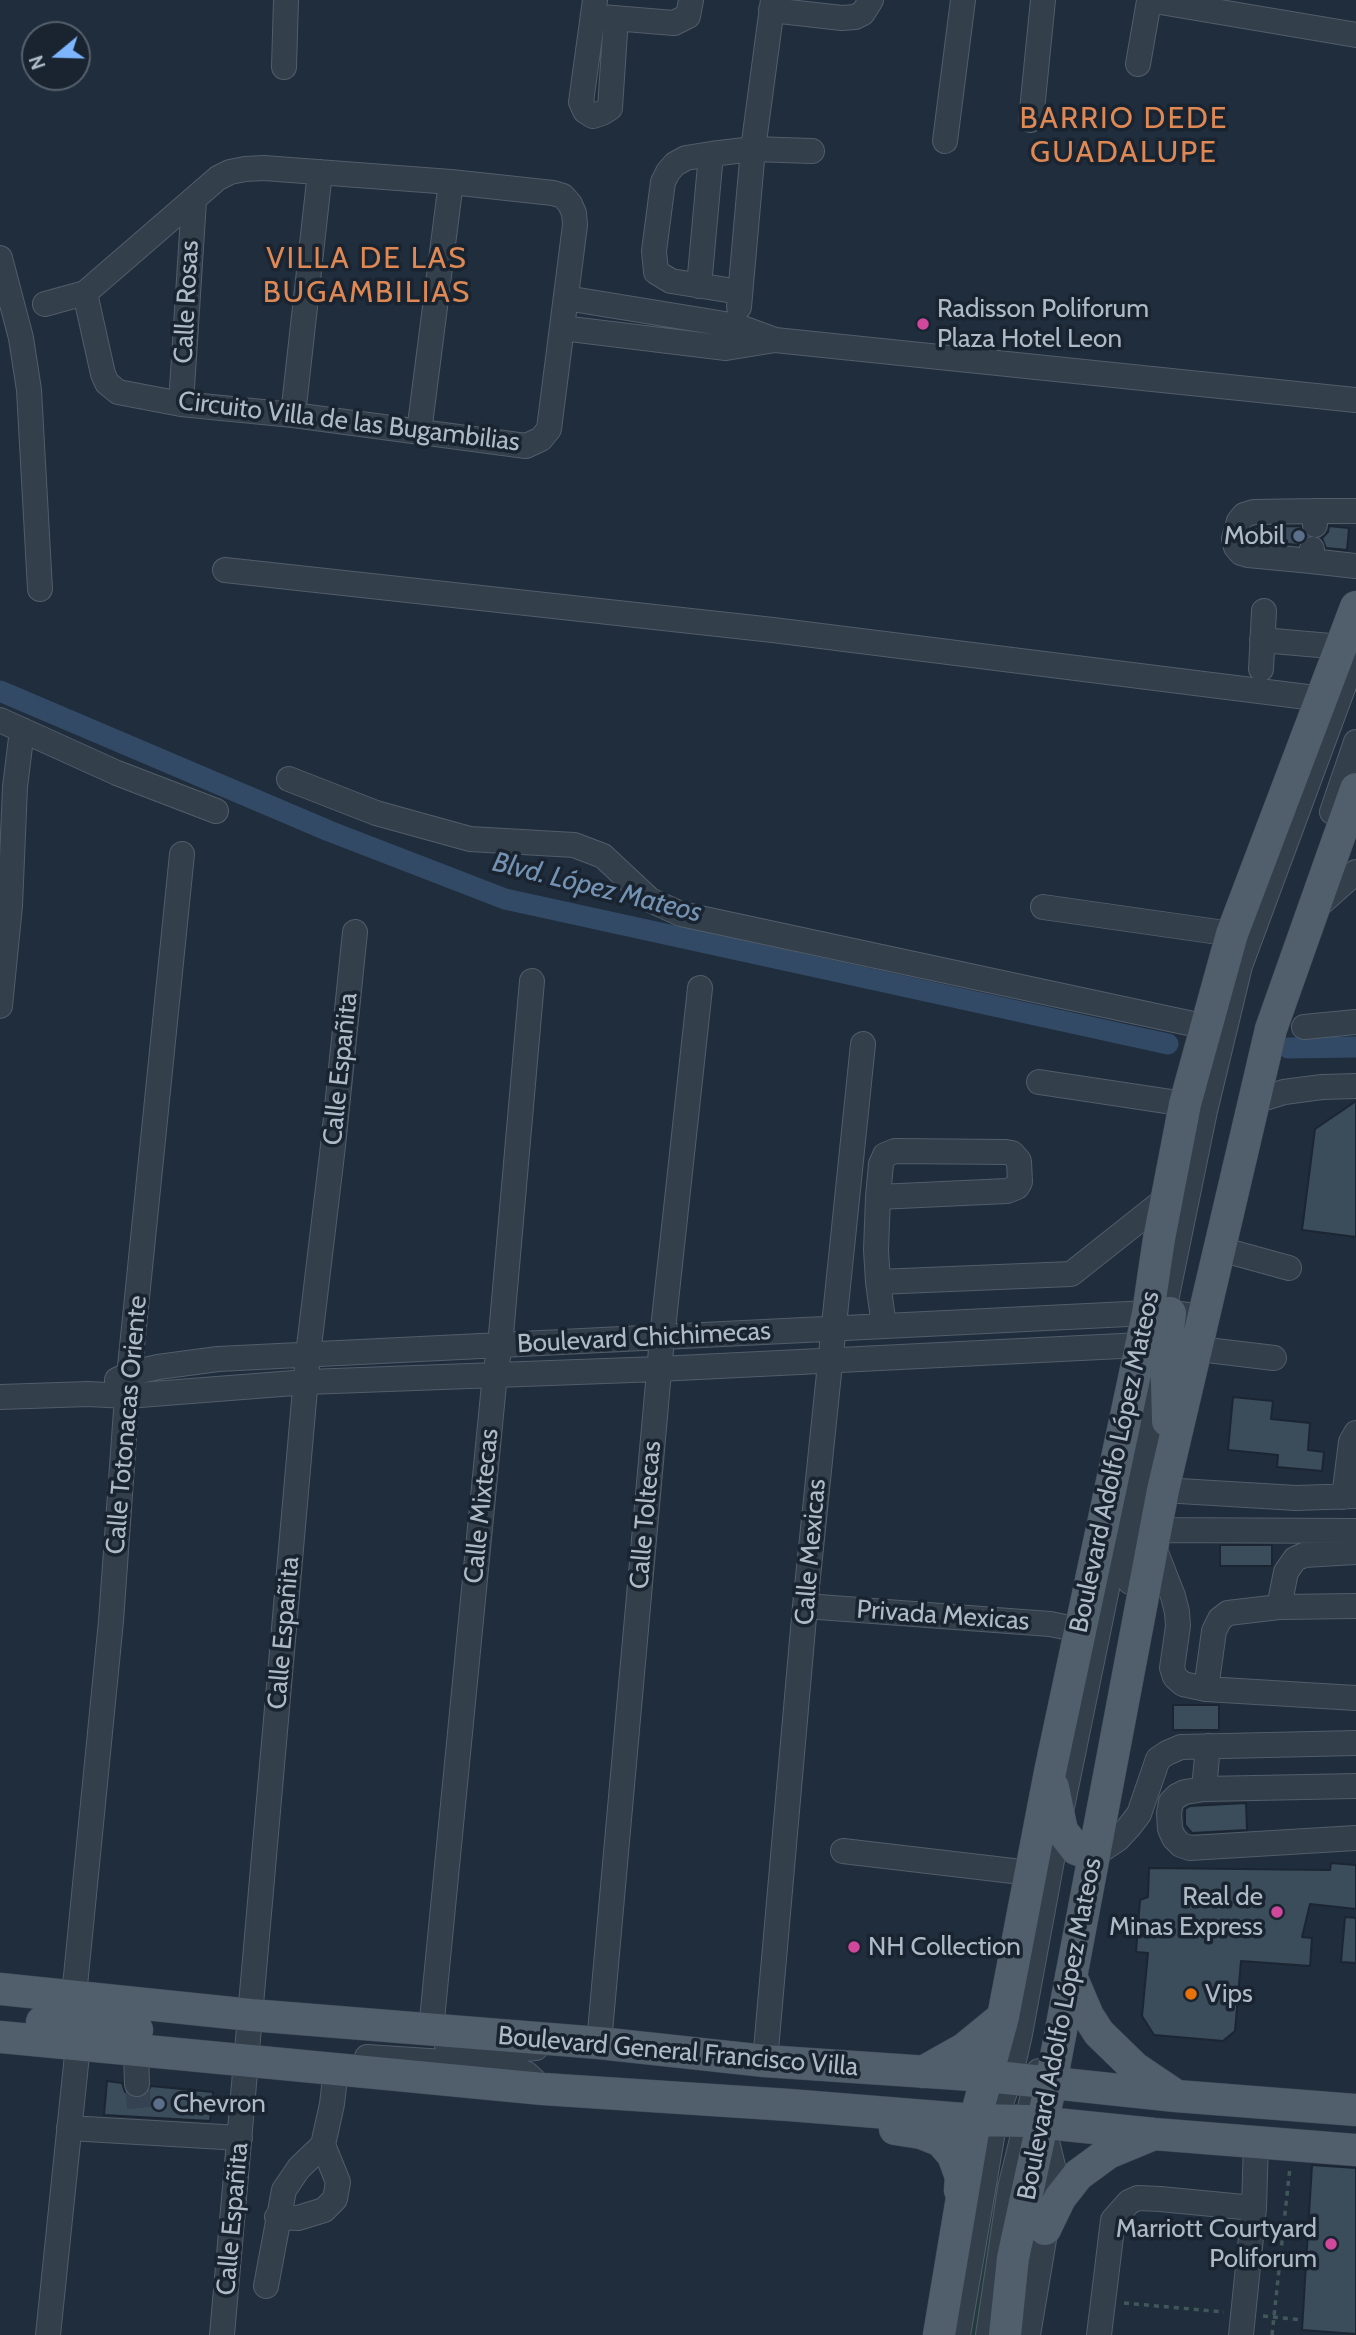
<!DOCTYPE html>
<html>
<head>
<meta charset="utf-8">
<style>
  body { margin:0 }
  #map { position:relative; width:1356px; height:2335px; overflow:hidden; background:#202d3c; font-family:Cabin,sans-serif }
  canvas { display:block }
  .north { position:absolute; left:21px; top:21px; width:70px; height:70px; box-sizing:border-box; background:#192430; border:2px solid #55606d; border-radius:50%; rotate:251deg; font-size:19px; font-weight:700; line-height:28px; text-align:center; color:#afbac8 }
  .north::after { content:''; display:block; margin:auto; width:24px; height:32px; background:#7db6ff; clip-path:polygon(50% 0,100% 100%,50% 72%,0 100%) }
</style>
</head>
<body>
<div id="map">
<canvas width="1356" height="2335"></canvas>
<div class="north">N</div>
</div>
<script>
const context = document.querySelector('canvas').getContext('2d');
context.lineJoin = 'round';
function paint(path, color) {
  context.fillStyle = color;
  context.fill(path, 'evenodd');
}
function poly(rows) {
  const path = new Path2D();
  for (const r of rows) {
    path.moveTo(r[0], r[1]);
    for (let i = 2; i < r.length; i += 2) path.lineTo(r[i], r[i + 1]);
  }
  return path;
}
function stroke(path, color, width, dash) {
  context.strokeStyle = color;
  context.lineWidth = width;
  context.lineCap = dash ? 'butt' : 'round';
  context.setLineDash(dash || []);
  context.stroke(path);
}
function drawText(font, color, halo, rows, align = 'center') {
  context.font = font + ' Cabin,sans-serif';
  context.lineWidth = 7;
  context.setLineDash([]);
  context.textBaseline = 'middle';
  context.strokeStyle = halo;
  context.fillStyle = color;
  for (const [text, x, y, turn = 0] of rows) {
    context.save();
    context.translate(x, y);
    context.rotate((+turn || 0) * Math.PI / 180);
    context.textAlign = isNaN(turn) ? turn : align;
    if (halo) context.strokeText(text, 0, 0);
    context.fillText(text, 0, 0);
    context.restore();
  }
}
const green = poly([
  [992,2181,1001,2183,986,2263,983,2335,964,2335]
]);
const canal = poly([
  [0,691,329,831,505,899,1168,1044],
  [1288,1048,1356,1047]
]);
const building = poly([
  [1300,526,1305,536,1298,545,1250,540,1252,528,1256,527,1300,526],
  [1329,526,1349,528,1347,550,1326,548,1322,538,1328,532,1329,526],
  [1356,1101,1356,1237,1302,1230,1315,1129,1356,1101],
  [1233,1397,1273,1401,1271,1419,1310,1423,1308,1450,1324,1452,1322,1471,1277,1467,1278,1455,1228,1450,1233,1397],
  [1220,1545,1272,1545,1272,1566,1220,1566,1220,1545],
  [1173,1705,1219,1705,1219,1730,1173,1730,1173,1705],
  [1246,1803,1247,1830,1192,1833,1185,1825,1185,1809,1190,1806,1246,1803],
  [1331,1863,1356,1865,1356,1909,1310,1904,1302,1937,1312,1938,1310,1966,1241,1961,1235,2031,1223,2041,1154,2035,1142,2016,1148,1953,1136,1952,1140,1900,1148,1897,1149,1868,1330,1870,1331,1863],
  [1345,1917,1356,1918,1356,1963,1341,1962,1345,1917],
  [107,2081,122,2083,125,2092,137,2099,145,2096,151,2086,213,2092,210,2121,104,2115,107,2081],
  [1312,2165,1356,2168,1356,2334,1302,2330,1312,2165]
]);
const minorTunnel = poly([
  [137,2084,140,2118]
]);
const path = poly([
  [1124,2303,1224,2312],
  [1263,2316,1302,2320],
  [1272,2335,1290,2167]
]);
const minor = poly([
  [595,0,581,102,585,111,593,116,602,113,610,108,616,18],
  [1149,0,1356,35],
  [771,10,842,18,855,17,863,13,871,0],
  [601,17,674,23,688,16,691,0],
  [1138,64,1149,1],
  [284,67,286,0],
  [1031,120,1043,0],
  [945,141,963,0],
  [0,258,21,338,29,390,40,589],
  [699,286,711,154],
  [740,292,671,281,656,272,654,251,663,182,668,172,675,164,686,158,711,154,753,149,812,151],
  [566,298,737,326,775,340,1356,400],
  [45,304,85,293,218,178,230,172,245,169,264,168,451,182,553,193,563,196,570,204,574,213,575,225,549,429,541,439,526,446,293,415,181,404,118,392,107,383,103,374,85,293],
  [739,307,753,149,773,0],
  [562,328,726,348,775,340],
  [181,404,194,201],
  [293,415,320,172],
  [419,432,451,182],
  [1315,525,1314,511,1356,511],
  [1312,549,1311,561,1356,566],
  [1311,561,1248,555,1241,553,1236,547,1234,539,1239,521,1244,515,1254,512,1314,511],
  [225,570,773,630,1323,699],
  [1262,640,1342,647],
  [1261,669,1264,611],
  [0,720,117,773,216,811],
  [289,779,376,813,470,839,574,845,603,856,650,900,681,914,1207,1027],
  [1332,812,1356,742],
  [1043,907,1232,934],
  [1312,911,1356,872],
  [0,1006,10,906,15,787,22,730],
  [1304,1027,1356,1022],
  [1039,1082,1185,1104],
  [1252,1102,1284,1092,1322,1087,1356,1086],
  [878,1197,1007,1191,1017,1187,1020,1182,1019,1161,1012,1153,1006,1152,895,1151,885,1155,881,1164,878,1197,876,1250,878,1282,884,1326],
  [1220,1249,1289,1268],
  [878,1282,1071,1274,1167,1198],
  [1160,1330,1205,1111,1240,966,1356,653],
  [117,1380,131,1373,158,1367,218,1359,1148,1313,1164,1312,1204,1317],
  [0,1397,88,1394,127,1396,307,1382,659,1369,1141,1345,1174,1346,1274,1358],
  [1163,1490,1296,1498,1356,1496],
  [1344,1497,1351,1442,1356,1433],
  [1155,1530,1356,1531],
  [1153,1545,1173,1596,1177,1612,1178,1626,1172,1668,1175,1677,1183,1684,1206,1689,1356,1698],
  [1130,1582,1165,1401],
  [805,1606,1050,1624,1080,1630],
  [1279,1607,1286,1572,1295,1559,1304,1555,1356,1552],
  [1206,1689,1214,1631,1220,1619,1228,1613,1279,1607,1356,1606],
  [1356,1786,1204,1789,1185,1792,1177,1796,1171,1802,1169,1813,1170,1829,1174,1838,1181,1845,1190,1848,1356,1838],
  [1204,1789,1208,1746],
  [843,1851,1030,1873],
  [1094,1855,1118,1839,1129,1827,1139,1814,1158,1759,1167,1753,1181,1747,1356,1743],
  [74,1996,111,1621,127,1396,182,854],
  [431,2030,495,1374,500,1346,532,981],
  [599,2043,662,1338,700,988],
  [447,2046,503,2051,536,2048],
  [136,2051,137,2084],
  [367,2057,507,2066,527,2074,543,2089],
  [765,2061,805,1606,863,1044],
  [69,2128,240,2138],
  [277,2217,298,2218,324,2210,335,2199,338,2182,323,2145],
  [266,2286,284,2190,299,2168,323,2145,332,2104,336,2070],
  [48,2335,78,2045],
  [222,2335,308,1355,333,1146,355,932],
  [958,2335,995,2120,1010,2078,1020,2034,1060,1817,1153,1365],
  [988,2335,1010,2188,1039,2071],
  [1028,2335,1055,2174,1043,2125],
  [1099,2335,1113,2220,1129,2202,1138,2198,1160,2199,1254,2208],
  [1241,2335,1254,2208,1256,2142]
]);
const major = poly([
  [1168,1421,1166,1346,1170,1313],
  [1053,1787,1062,1831,1076,1849,1094,1855],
  [1071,1976,1088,2016,1099,2033,1135,2068,1175,2095],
  [0,1989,251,2015,599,2043,765,2061,987,2076,1176,2096,1356,2110],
  [42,2022,88,2024,137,2030],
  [0,2037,543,2089,789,2105,975,2120,1026,2121,1154,2134,1356,2150],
  [923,2072,964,2049,1003,2017],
  [895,2129,921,2133,941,2141,953,2155,961,2177,960,2190],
  [1045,2229,1060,2198,1078,2175,1108,2153,1149,2136],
  [939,2335,975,2120,1003,2017,1050,1772,1148,1313,1159,1239,1185,1104,1232,934,1356,607],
  [1005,2335,1013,2258,1051,2083,1163,1490,1271,1029,1356,789]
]);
const markers = [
  [923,324,7,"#d1479c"],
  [1299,536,7,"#5c6f8a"],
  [1277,1912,7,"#d1479c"],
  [854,1947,7,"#d1479c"],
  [1191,1994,7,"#e8710a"],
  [159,2104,7,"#5c6f8a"],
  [1331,2244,7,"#d1479c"]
];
const streetNames = [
  ["Calle Rosas",187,302,-87],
  ["Circuito Villa de las Bugambilias",349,422,7],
  ["Calle Españita",341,1069,-84],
  ["Boulevard Chichimecas",644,1338,-3],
  ["Calle Totonacas Oriente",127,1425,-85],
  ["Boulevard Adolfo López Mateos",1115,1462,-78],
  ["Calle Mixtecas",482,1506,-84],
  ["Calle Toltecas",646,1515,-85],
  ["Calle Mexicas",811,1552,-85],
  ["Privada Mexicas",943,1616,4],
  ["Calle Españita",284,1633,-85],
  ["Boulevard Adolfo López Mateos",1060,2029,-79],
  ["Boulevard General Francisco Villa",678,2052,5],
  ["Calle Españita",233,2219,-85]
];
const poiNames = [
  ["Radisson Poliforum",937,309],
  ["Plaza Hotel Leon",937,339],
  ["Mobil",1285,536,"right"],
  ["Real de",1263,1897,"right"],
  ["Minas Express",1263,1927,"right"],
  ["NH Collection",868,1947],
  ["Vips",1205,1994],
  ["Chevron",173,2104],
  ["Marriott Courtyard",1317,2229,"right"],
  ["Poliforum",1317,2259,"right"]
];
const waterNames = [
  ["Blvd. López Mateos",597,888,14]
];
const quarterNames = [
  ["BARRIO DEDE",1124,119],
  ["GUADALUPE",1124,153],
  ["VILLA DE LAS",367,259],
  ["BUGAMBILIAS",367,293]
];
paint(green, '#223b3d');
stroke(canal, '#324a65', 21);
paint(building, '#3b4c5b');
stroke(building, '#1b2632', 2);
stroke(minorTunnel, '#354251', 24, [24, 12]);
stroke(minor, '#525d6a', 26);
stroke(major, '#3d4855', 33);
stroke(path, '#40585a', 3.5, [5, 5]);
stroke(minor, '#343f4c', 24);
stroke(major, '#515e6c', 32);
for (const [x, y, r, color] of markers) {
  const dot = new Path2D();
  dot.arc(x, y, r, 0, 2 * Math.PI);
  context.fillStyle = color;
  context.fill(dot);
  stroke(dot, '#192430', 2.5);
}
drawText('26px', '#afbac8', '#192430', streetNames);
drawText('26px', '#afbac8', '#192430', poiNames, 'left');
drawText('italic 28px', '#7492b2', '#192430', waterNames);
context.letterSpacing = '2px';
drawText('30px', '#d85', '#192430', quarterNames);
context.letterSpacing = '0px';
</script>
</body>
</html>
